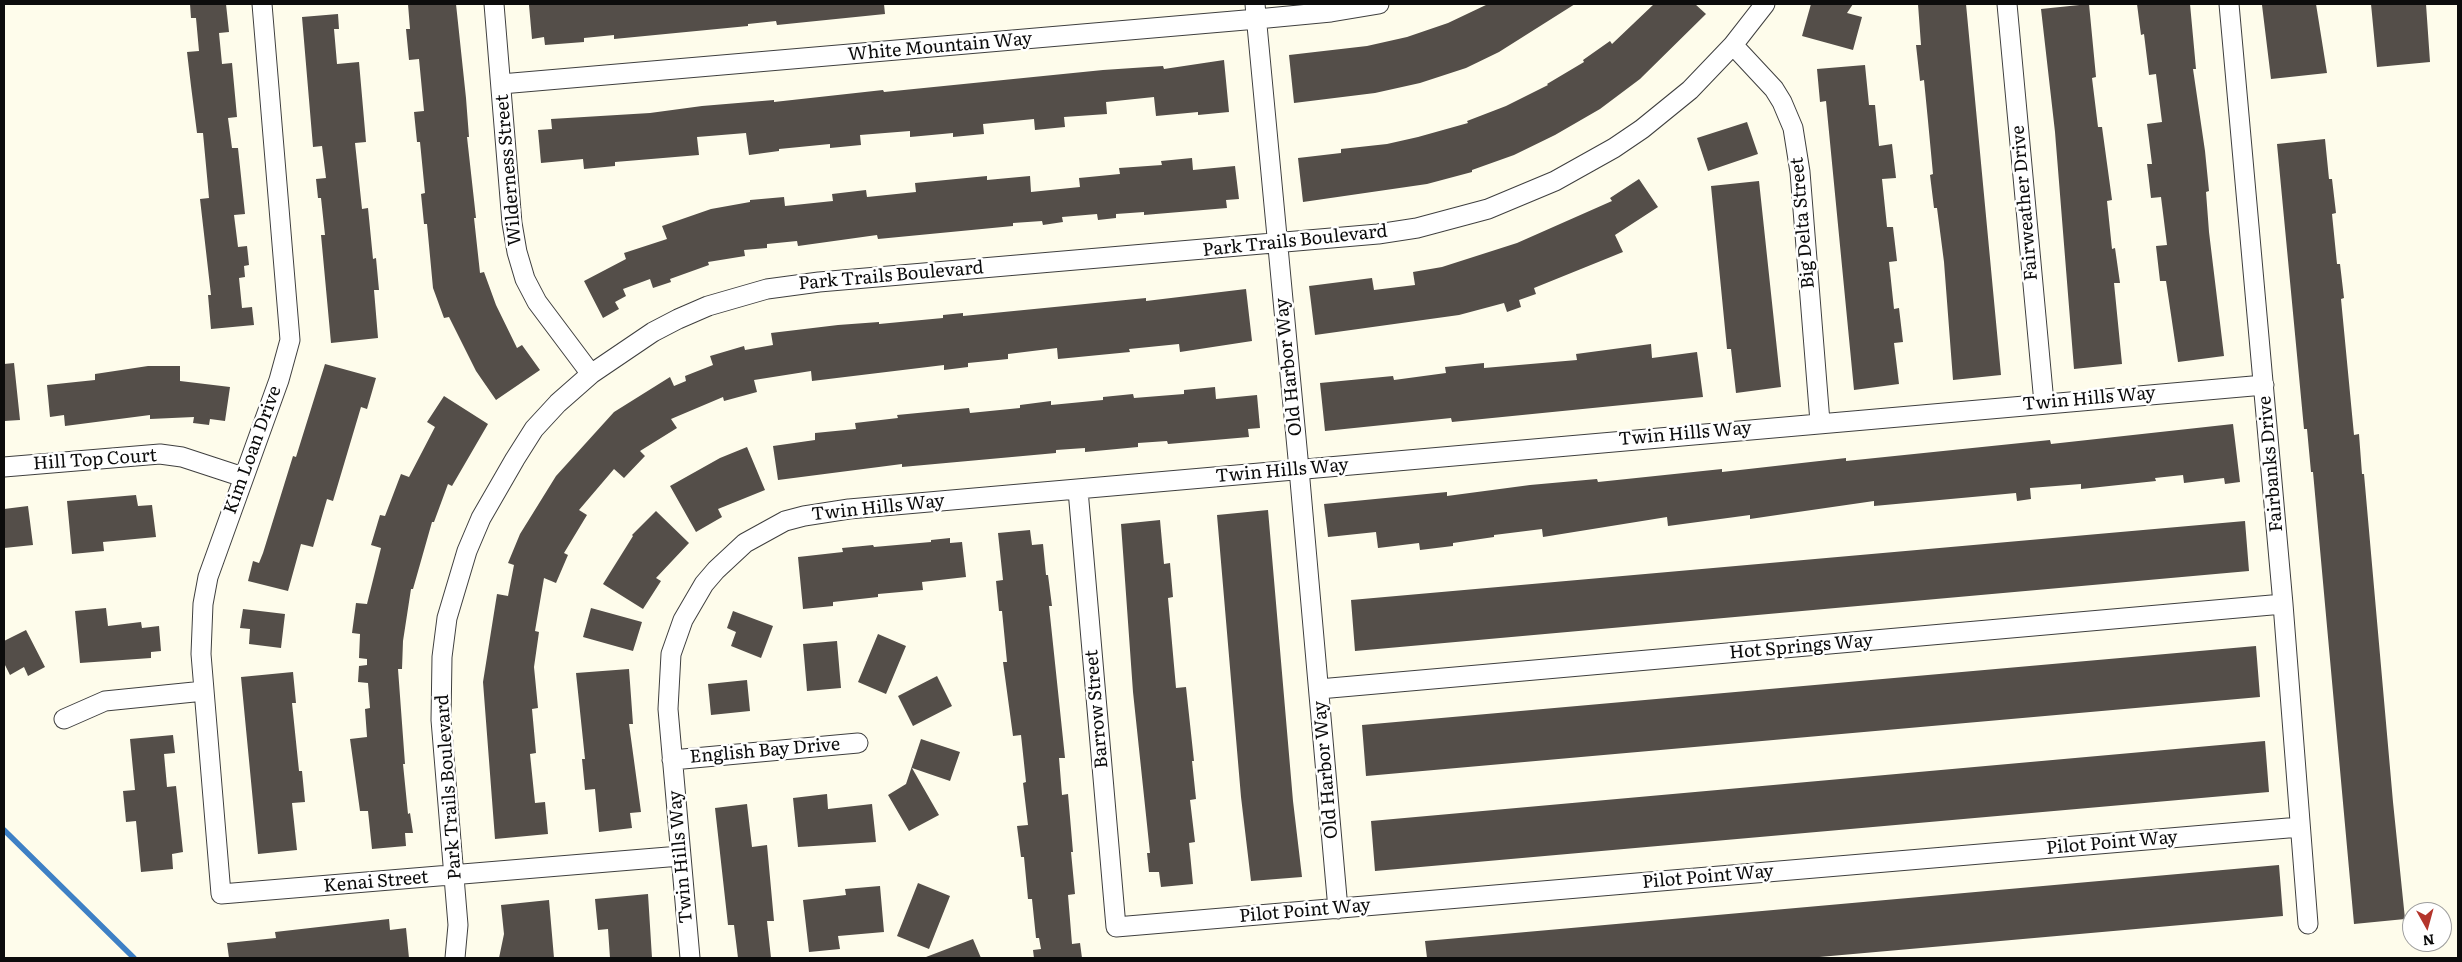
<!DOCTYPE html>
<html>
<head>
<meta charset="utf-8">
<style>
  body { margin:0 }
  #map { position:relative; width:2462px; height:962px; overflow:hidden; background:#fefceb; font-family:Literata,serif }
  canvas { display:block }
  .frame { position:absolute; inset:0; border:5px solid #0c0c0c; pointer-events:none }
  .north { position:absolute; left:2402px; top:902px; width:50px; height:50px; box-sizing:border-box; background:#fff; border:1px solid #9e9e9e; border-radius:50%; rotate:173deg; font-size:14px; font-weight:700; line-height:20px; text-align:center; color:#0c0c0c }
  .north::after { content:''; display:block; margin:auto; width:18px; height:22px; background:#b4352c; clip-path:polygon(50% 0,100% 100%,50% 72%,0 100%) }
</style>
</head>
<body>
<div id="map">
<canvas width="2462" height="962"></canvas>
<div class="frame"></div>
<div class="north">N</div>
</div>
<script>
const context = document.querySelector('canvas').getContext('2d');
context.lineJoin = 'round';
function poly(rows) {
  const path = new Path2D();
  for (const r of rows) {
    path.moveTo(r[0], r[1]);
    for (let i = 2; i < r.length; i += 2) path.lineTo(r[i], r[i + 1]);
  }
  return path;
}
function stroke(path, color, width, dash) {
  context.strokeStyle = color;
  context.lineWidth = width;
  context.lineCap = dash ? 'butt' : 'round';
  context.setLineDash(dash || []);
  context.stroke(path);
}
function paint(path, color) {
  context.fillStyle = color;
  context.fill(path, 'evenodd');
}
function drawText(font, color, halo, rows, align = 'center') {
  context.font = font + ' Literata,serif';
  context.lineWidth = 5;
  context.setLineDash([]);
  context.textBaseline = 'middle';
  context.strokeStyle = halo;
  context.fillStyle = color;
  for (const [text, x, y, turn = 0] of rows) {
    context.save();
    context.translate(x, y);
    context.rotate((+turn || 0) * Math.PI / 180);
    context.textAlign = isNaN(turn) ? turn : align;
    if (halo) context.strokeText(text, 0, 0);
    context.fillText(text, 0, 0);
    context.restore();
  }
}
const stream = poly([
  [4,830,134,958]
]);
const building = poly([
  [190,4,226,4,229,32,219,33,222,64,232,63,237,117,228,118,232,148,238,148,245,214,234,215,238,247,247,246,249,265,244,266,245,277,239,278,242,308,252,307,254,325,211,329,208,295,211,295,200,199,209,198,203,133,197,133,191,86,187,52,199,51,196,18,191,18],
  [408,4,456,4,466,98,469,137,467,137,476,218,474,218,480,273,484,272,496,305,517,348,522,345,540,370,496,400,476,371,449,317,444,318,433,288,427,224,424,224,421,194,425,193,420,142,417,142,414,112,424,111,419,59,409,60,406,29,410,29],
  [544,4,884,4,885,14,777,25,776,21,748,24,748,26,614,39,614,35,584,38,584,42,545,45,544,37,532,39,529,5],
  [1488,4,1575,4,1499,52,1466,68,1420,83,1375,93,1294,103,1289,55,1367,46,1407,37,1448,23],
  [1654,4,1695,4,1706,14,1640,79,1600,109,1555,135,1514,155,1472,170,1472,172,1427,184,1303,202,1298,158,1341,153,1341,149,1387,144,1418,137,1468,123,1467,121,1506,106,1548,85,1547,84,1584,62,1583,60,1610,41,1612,44],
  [1811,4,1853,4,1847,13,1862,17,1853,50,1802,36],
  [1918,4,1966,4,2001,375,1953,380,1944,262,1937,208,1934,208,1930,175,1933,174,1928,121,1924,80,1920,81,1916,45,1921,45],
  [2089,4,2096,77,2092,78,2098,127,2102,127,2112,200,2107,201,2112,249,2115,248,2120,283,2114,283,2122,364,2074,369,2055,132,2041,9],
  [2137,4,2190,4,2196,69,2193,69,2205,151,2209,191,2206,192,2209,232,2224,356,2178,362,2166,281,2160,281,2156,246,2167,245,2161,197,2151,198,2147,164,2152,164,2147,124,2162,122,2156,74,2149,75,2144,34,2141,35],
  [2269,4,2316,4,2327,73,2271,79,2262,5],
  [2371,4,2426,4,2430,62,2377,67],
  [338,14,339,29,334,29,337,64,359,62,366,142,355,143,362,209,368,208,373,259,376,258,379,290,374,290,378,338,331,343,321,235,325,235,321,198,318,198,316,179,326,178,322,146,313,147,302,17],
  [1224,60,1229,112,1198,115,1198,112,1156,116,1154,97,1106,102,1107,114,1064,117,1065,127,1035,130,1034,119,983,124,984,134,953,137,953,133,910,137,910,131,860,135,861,145,830,148,830,144,779,149,779,151,749,155,746,133,697,137,699,155,615,162,615,166,584,169,583,159,541,163,538,130,552,129,551,119,650,113,702,106,774,100,774,102,883,90,884,92,1103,70,1163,66,1164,69],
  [1865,65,1869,105,1875,105,1879,146,1892,144,1896,178,1882,179,1887,227,1893,227,1897,261,1889,262,1894,309,1899,308,1903,342,1894,343,1899,384,1854,390,1826,101,1820,102,1817,69],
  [1747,122,1758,154,1708,171,1697,138],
  [2325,139,2329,179,2332,179,2336,213,2332,214,2337,264,2340,264,2344,298,2341,299,2354,435,2359,434,2362,474,2364,474,2393,802,2405,919,2354,924,2313,472,2311,472,2307,429,2304,429,2277,144],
  [1192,158,1193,170,1235,166,1239,199,1226,200,1227,208,1144,215,1144,212,1116,214,1116,218,1098,220,1097,214,1062,217,1063,222,1043,225,1042,221,1013,223,1013,226,878,239,877,235,798,246,797,241,767,244,767,248,744,250,745,256,708,262,709,265,670,279,671,282,653,288,650,279,623,289,626,296,615,302,619,309,603,318,584,281,626,259,624,253,667,239,662,226,711,209,750,202,750,200,784,197,785,206,833,201,832,194,866,190,867,197,916,192,915,183,987,176,987,180,1030,176,1031,192,1080,187,1079,178,1120,174,1119,168,1162,165,1161,161],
  [1639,179,1658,207,1615,235,1623,252,1534,288,1536,294,1519,300,1521,307,1507,312,1504,303,1459,315,1315,335,1309,286,1372,278,1374,290,1415,285,1413,272,1442,267,1517,243,1612,201,1610,198],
  [1759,181,1781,387,1736,393,1731,349,1727,349,1711,186],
  [1246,289,1252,341,1180,352,1179,344,1129,349,1130,352,1058,359,1057,348,1008,354,1008,359,968,363,968,367,944,370,944,365,812,381,811,371,754,380,757,392,724,401,723,397,671,419,677,428,640,451,645,456,624,478,614,469,579,510,587,515,564,553,568,555,556,583,544,578,535,631,539,632,534,667,538,708,532,709,536,753,530,754,535,803,545,802,548,834,495,839,483,682,497,594,508,596,514,565,508,563,520,534,556,476,614,412,670,377,674,386,686,381,685,376,713,365,710,356,744,346,745,350,773,345,771,333,838,325,879,322,879,324,943,318,943,315,963,313,963,316,1146,298,1146,301],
  [1651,344,1652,358,1697,352,1703,397,1452,422,1451,418,1325,431,1320,383,1393,376,1394,380,1446,373,1445,367,1484,363,1484,368,1577,360,1576,354],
  [14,363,20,420,4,421,4,364],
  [325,364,376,378,367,409,361,407,333,501,327,499,313,547,301,544,288,591,248,581,253,561,259,563,263,553,293,456,296,457],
  [148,366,180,366,180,381,230,387,225,421,210,419,209,425,193,423,194,417,150,419,150,415,65,426,64,415,50,417,47,385,95,380,95,374],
  [1215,387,1216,399,1257,395,1260,428,1248,429,1249,437,1168,444,1167,441,1138,443,1138,447,1085,452,1085,448,1056,450,1056,453,902,467,902,464,778,480,773,446,815,440,815,433,856,429,855,423,898,418,897,415,969,408,970,413,1020,408,1020,405,1051,401,1051,405,1103,400,1103,397,1133,394,1134,398,1184,394,1184,390],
  [444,396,488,424,452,486,448,484,434,522,432,522,413,589,411,589,403,641,402,669,398,669,405,764,403,764,408,814,410,813,413,833,405,833,406,846,372,849,368,811,360,811,350,739,367,737,365,709,370,708,368,683,358,682,359,666,367,665,367,659,359,658,360,634,352,633,356,603,367,604,381,548,371,545,380,515,385,516,401,474,409,477,435,427,427,422],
  [2233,424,2240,482,2225,484,2224,478,2184,483,2183,475,2155,478,2156,481,2081,489,2081,484,2030,488,2031,499,2017,501,2016,493,1874,506,1874,501,1784,514,1750,519,1750,515,1668,526,1667,517,1543,537,1542,529,1494,535,1494,537,1453,543,1453,546,1420,550,1419,543,1378,548,1376,532,1328,537,1324,504,1447,492,1447,496,1530,485,1597,479,1598,482,1722,469,1722,472,1846,458,1846,461,2050,440,2051,444],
  [747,447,765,490,718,509,722,517,696,532,670,486,720,458],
  [136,495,138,506,152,505,156,537,103,542,104,551,72,554,67,501],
  [28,506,33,545,4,548,4,509],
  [1268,510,1293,801,1302,877,1251,881,1241,797,1217,515],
  [656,511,689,543,656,578,661,581,643,609,603,584,633,536,632,535],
  [1160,520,1164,564,1170,563,1173,597,1168,598,1176,688,1186,687,1194,761,1192,761,1196,799,1190,800,1195,842,1189,843,1193,884,1161,887,1159,872,1149,872,1147,853,1150,853,1133,692,1121,524],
  [2245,521,2249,571,1355,651,1351,600],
  [1030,530,1032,545,1043,544,1046,575,1048,575,1052,606,1049,606,1065,758,1059,758,1062,795,1068,794,1073,852,1071,852,1075,894,1068,895,1072,944,1080,943,1082,958,1034,958,1033,950,1041,949,1039,938,1036,938,1032,899,1028,899,1024,857,1021,857,1017,826,1028,825,1023,783,1026,782,1021,735,1013,736,1003,662,1007,662,1002,611,999,611,996,581,1003,580,998,533],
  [950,538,950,543,962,542,966,577,922,582,923,590,878,594,878,597,833,602,833,606,803,609,798,557,843,552,842,548,873,545,874,547,931,542,931,540],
  [106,608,108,626,141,622,142,628,159,626,161,651,151,652,151,658,80,663,75,611],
  [591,608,642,622,633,651,583,637],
  [243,609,285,614,281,648,249,644,250,629,240,628],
  [733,611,773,626,761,658,731,646,736,632,727,628],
  [26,630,45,667,28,676,24,667,10,675,4,663,4,641],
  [878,634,906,646,886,694,858,682],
  [837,641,841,688,807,691,803,644],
  [2256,646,2260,697,1366,776,1362,725],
  [629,669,633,724,629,724,641,812,630,813,632,828,599,832,595,789,585,790,582,759,585,759,576,673],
  [293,672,296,703,292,703,299,771,302,771,305,802,292,803,297,850,258,854,241,677],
  [937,676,952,706,913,726,898,696],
  [747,680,750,711,711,715,708,684],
  [173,735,175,753,164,754,167,787,176,786,183,852,172,854,173,869,141,872,136,821,126,822,123,791,135,790,130,739],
  [921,739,960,752,950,781,912,768,939,815,909,831,888,795,906,784],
  [2265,741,2269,792,1375,871,1371,821],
  [827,794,828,809,872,804,876,842,798,847,793,798],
  [747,804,752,847,767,845,774,921,767,921,771,958,738,958,734,925,728,925,715,808],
  [2279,865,2283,916,1808,958,1427,958,1425,941],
  [918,883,950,896,929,949,897,936],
  [880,886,884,932,838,936,840,949,809,952,803,900,846,895,845,889],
  [648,894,652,958,610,958,608,929,598,930,595,899],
  [549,900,554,958,499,958,504,934,501,905],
  [389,919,390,930,406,928,409,958,229,958,227,943,276,938,275,932],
  [973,939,981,958,927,958,926,957]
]);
const minor = poly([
  [262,4,290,340,279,380,208,577,203,604,201,654,221,894,680,856],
  [494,4,512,223,517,252,525,279,537,302,591,374],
  [1255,4,1299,469,1338,909],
  [2007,4,2044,403],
  [2229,4,2283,604,2308,924],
  [1733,45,1774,89,1782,102,1793,128,1800,172,1820,422],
  [501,84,1257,19,1331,12,1379,4],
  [4,467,160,454,182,457,243,477],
  [1078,490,1116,927,2300,827],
  [1319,689,2283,604],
  [64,719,105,701,204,691],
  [672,760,858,743],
  [455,958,458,925,441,720,442,657,447,618,467,551,481,518,515,459,534,429,558,403,591,374,653,332,678,319,708,306,767,289,819,282,1378,234,1417,228,1488,209,1555,181,1614,148,1642,129,1690,90,1733,45,1765,4],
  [690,958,668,709,671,654,683,620,704,584,716,570,745,543,785,521,804,516,849,509,2264,385]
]);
const streetNames = [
  ["White Mountain Way",940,47,-5],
  ["Wilderness Street",509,170,-95],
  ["Fairweather Drive",2025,203,-95],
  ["Big Delta Street",1803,223,-95],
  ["Park Trails Boulevard",1295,241,-6],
  ["Park Trails Boulevard",891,276,-5],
  ["Old Harbor Way",1289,367,-96],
  ["Twin Hills Way",2089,399,-5],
  ["Twin Hills Way",1685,434,-5],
  ["Kim Loan Drive",253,450,-70],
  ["Hill Top Court",95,460,-4],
  ["Fairbanks Drive",2271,464,-95],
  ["Twin Hills Way",1282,471,-5],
  ["Twin Hills Way",878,508,-6],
  ["Hot Springs Way",1801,647,-5],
  ["Barrow Street",1097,709,-95],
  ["English Bay Drive",765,751,-5],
  ["Old Harbor Way",1326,770,-95],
  ["Park Trails Boulevard",449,787,-94],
  ["Pilot Point Way",2112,843,-5],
  ["Twin Hills Way",681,857,-95],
  ["Pilot Point Way",1708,877,-5],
  ["Kenai Street",376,882,-5],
  ["Pilot Point Way",1305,911,-5]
];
stroke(stream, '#3e80c5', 5.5);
paint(building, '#544e49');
stroke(minor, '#3f3f3f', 21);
stroke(minor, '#fff', 19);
drawText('18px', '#0c0c0c', '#fff', streetNames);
</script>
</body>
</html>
